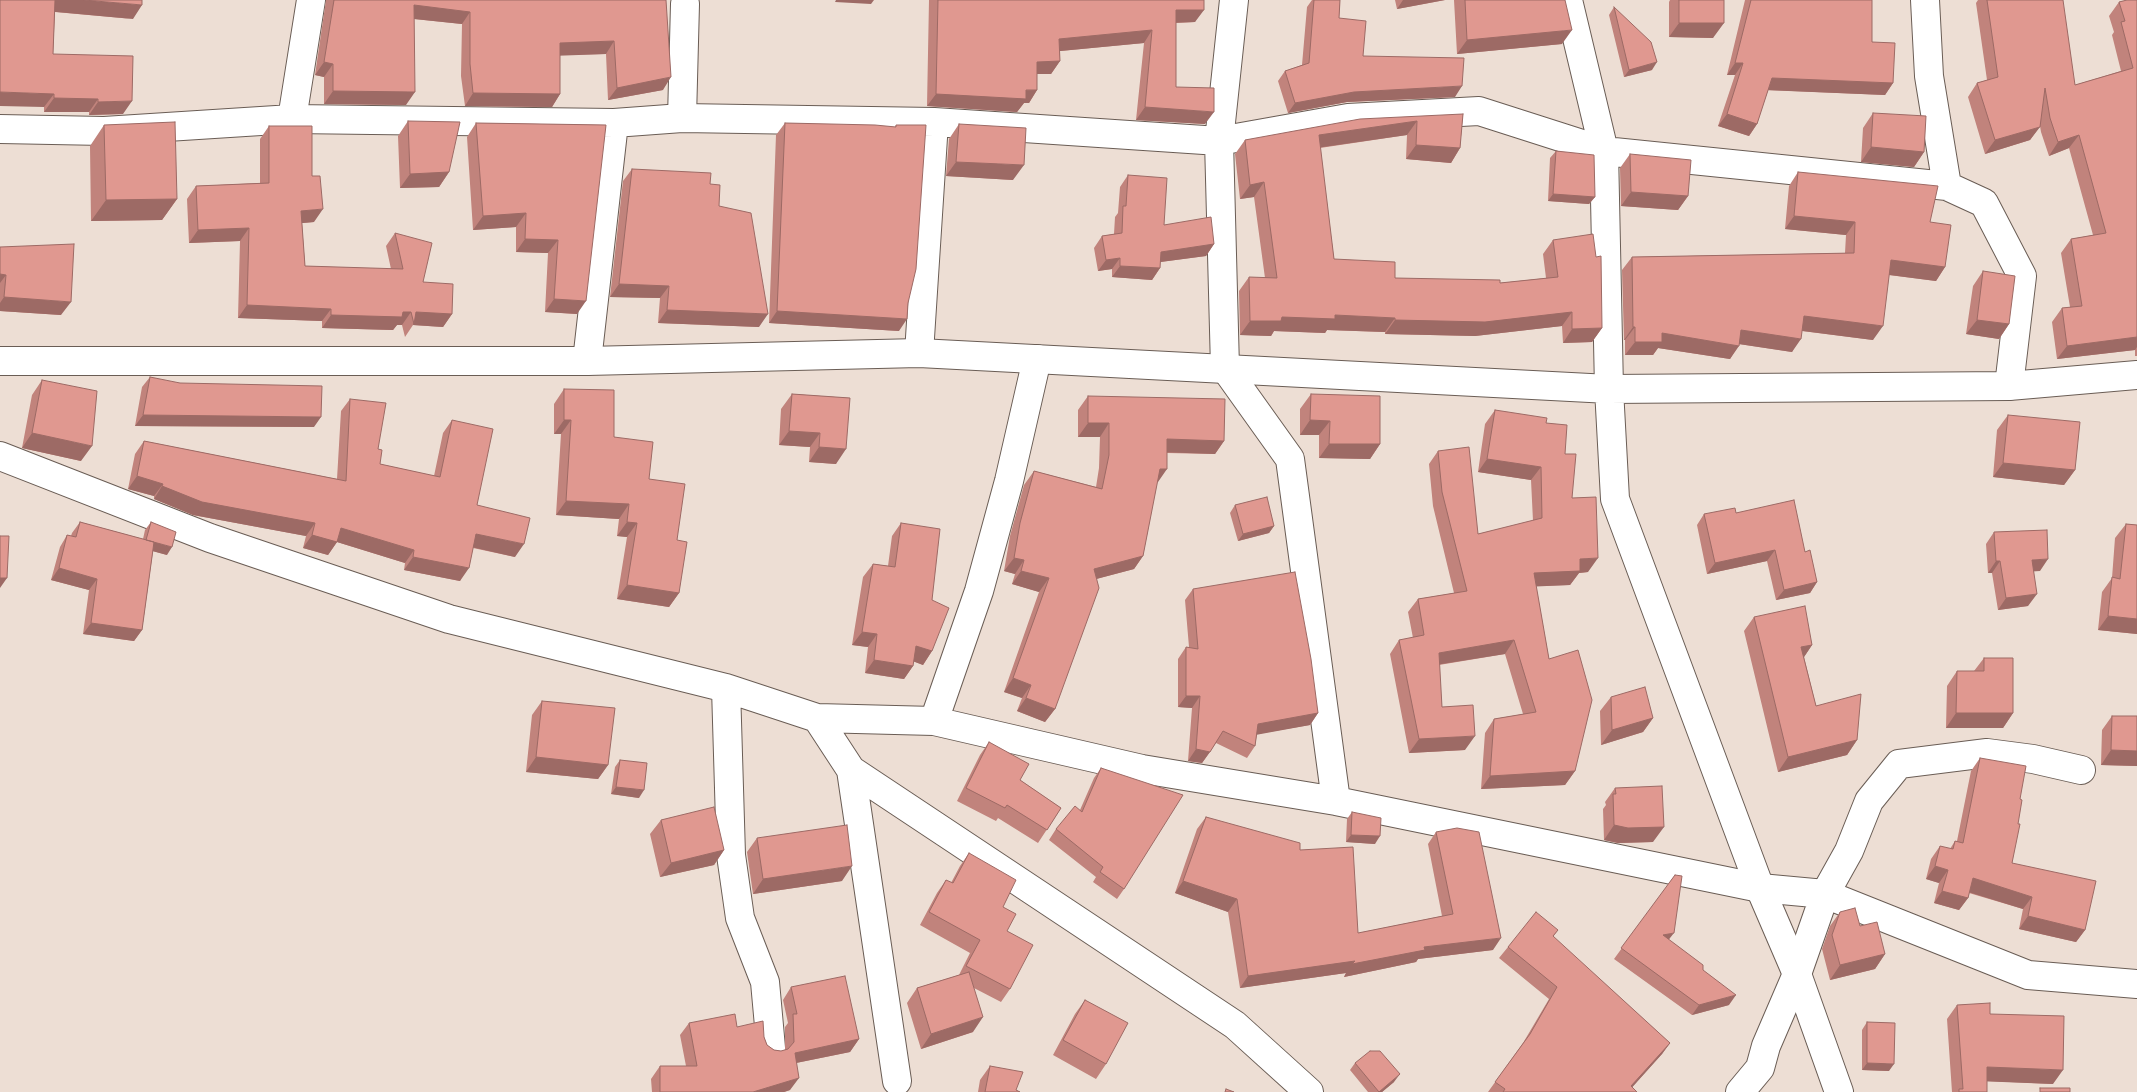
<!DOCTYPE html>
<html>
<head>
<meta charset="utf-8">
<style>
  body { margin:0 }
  canvas { display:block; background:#edded4 }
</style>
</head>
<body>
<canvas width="2137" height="1092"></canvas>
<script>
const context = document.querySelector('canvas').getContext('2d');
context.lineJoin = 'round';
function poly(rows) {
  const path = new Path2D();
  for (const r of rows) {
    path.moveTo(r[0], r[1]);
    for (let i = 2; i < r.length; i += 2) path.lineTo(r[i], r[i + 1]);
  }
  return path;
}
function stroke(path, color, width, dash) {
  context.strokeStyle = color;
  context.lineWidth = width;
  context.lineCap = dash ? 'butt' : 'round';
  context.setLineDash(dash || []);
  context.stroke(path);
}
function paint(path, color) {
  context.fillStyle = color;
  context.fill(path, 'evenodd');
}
const minor = poly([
  [1234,0,1219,141,1225,368,1290,459,1336,801],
  [1568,0,1604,151,1609,389],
  [1925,0,1929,76,1947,186],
  [682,118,685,4],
  [292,119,311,0],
  [0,129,104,131,292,119,614,123,682,118,934,122,1219,141,1348,118,1479,111,1604,151,1947,186,1984,203,2022,276,2009,386],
  [919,353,934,122],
  [587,361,614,123],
  [0,456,210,538,449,619,726,688,817,718,934,721,1142,769,1336,801,1760,888,1825,894,2028,975,2137,984],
  [726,688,731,855,740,918,765,982,771,1048],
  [817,718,851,770,1235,1025,1309,1092],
  [934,721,979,591,1009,481,1037,359],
  [851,770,897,1081],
  [1740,1092,1760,1068,1766,1046,1797,974,1825,894,1849,851,1869,801,1899,764,1987,753,2033,759,2081,770]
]);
const tertiary = poly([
  [0,361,587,361,919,353,1609,389,2009,386,2137,375],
  [1609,389,1615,499,1760,888,1797,974,1839,1092]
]);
const wall = poly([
  [0,0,133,19,55,12,53,54,123,114,89,115,89,112,44,112,44,107],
  [326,0,666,0,663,90,608,100,606,54,560,55,560,94,552,107,465,106,461,76,462,24,414,19,406,105,324,104,324,77,315,75],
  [929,0,1204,0,1195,22,1176,23,1176,87,1205,124,1136,120,1144,43,1060,51,1060,61,1051,74,1037,74,1037,90,1029,103,1024,103,1017,112,927,106],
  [1312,0,1340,0,1339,18,1363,56,1455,97,1347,102,1288,113,1278,81,1285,71,1302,65,1307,7],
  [1395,0,1445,0,1397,9],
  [1454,0,1565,0,1562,44,1457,54],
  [1670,0,1724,0,1713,38,1669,37,1669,2],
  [1745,0,1872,0,1872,42,1893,83,1885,95,1768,90,1757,124,1749,136,1718,126,1735,75,1727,75],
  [1978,0,1987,0,2075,85,2121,71,2112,35,2114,32,2109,16,2119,2,2137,0,2137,356,2135,356,2135,350,2057,359,2052,322,2062,308,2070,307,2061,253,2071,239,2093,235,2069,148,2049,156,2041,132,2040,126,2030,140,1985,154,1968,97,1977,83,1987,80,1976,3],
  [1614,7,1652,70,1624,77,1609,15],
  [1873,113,1924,152,1914,167,1861,162,1863,128],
  [1463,114,1460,148,1451,163,1406,159,1407,135,1320,148,1334,259,1395,278,1500,283,1546,278,1543,254,1553,240,1602,328,1592,342,1563,343,1562,326,1475,336,1385,334,1385,332,1327,330,1325,333,1274,331,1271,336,1240,335,1239,291,1249,277,1265,278,1254,197,1240,199,1235,154,1245,140],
  [408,121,449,172,439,187,400,188,398,136],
  [476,123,606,125,577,314,545,312,548,253,516,252,516,227,473,230,467,137],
  [785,123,895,127,896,125,899,331,769,323,776,135],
  [959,124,1013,180,946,176,949,139],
  [104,125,177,199,162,220,91,221,90,146],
  [269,126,312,176,314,222,302,223,305,266,391,269,386,246,395,233,423,282,452,314,443,327,413,325,405,337,402,325,397,325,393,330,322,328,322,321,238,318,240,241,189,243,187,199,196,186,260,183,260,139],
  [1556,151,1595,197,1589,204,1548,201,1550,158],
  [1630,154,1688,196,1678,210,1621,206,1620,168],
  [632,169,710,184,719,206,759,327,658,323,660,298,610,297,623,181],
  [1798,172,1930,222,1945,267,1936,281,1889,275,1873,340,1802,331,1792,352,1739,344,1730,359,1658,348,1653,355,1625,355,1625,340,1624,340,1622,270,1632,257,1845,253,1846,235,1785,229,1789,186],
  [1128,175,1164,225,1214,244,1206,256,1160,262,1160,268,1152,280,1112,277,1112,269,1098,271,1094,248,1102,236,1114,234,1115,217,1118,213,1120,187],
  [0,247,61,315,0,311],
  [1983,271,2009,324,1999,339,1966,334,1973,286],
  [150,377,314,427,135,426,142,387],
  [42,380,81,461,22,448,32,395],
  [564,389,614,437,649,479,677,540,679,593,669,607,617,599,627,537,617,536,619,519,556,515,561,434,554,434,554,404],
  [792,394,850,398,836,464,809,462,810,447,779,445,781,409],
  [1311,394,1380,444,1370,459,1319,458,1319,435,1300,435,1300,409],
  [1088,396,1224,441,1215,454,1167,453,1157,482,1143,556,1134,569,1096,579,1055,709,1045,722,1017,711,1022,698,1004,692,1039,592,1012,584,1015,574,1004,571,1010,536,1024,485,1034,471,1096,487,1099,468,1100,437,1078,437,1078,410],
  [350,399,378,449,380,464,434,476,443,433,452,420,477,505,515,557,473,548,460,581,404,570,405,563,337,542,328,555,303,548,306,536,193,515,154,499,154,496,128,489,135,454,144,441,337,479,341,411],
  [1495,410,1546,423,1565,454,1572,498,1588,572,1579,573,1570,585,1536,586,1549,659,1575,771,1565,785,1481,789,1485,733,1494,719,1523,714,1505,654,1439,665,1442,707,1465,750,1409,753,1390,654,1399,640,1413,638,1408,612,1418,599,1454,593,1433,506,1429,464,1438,451,1478,534,1533,521,1531,480,1478,472,1485,424],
  [2008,415,2075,470,2064,485,1993,477,1997,430],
  [1235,505,1274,526,1269,533,1238,541,1230,513],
  [1736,513,1805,552,1817,582,1810,593,1776,600,1767,561,1707,574,1697,525,1704,514],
  [80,522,143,539,145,530,151,522,167,555,153,551,142,630,134,641,83,634,89,590,51,580,60,547,67,535,71,536,72,533],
  [901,523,932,600,932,651,923,665,913,661,913,666,904,679,865,673,868,647,852,645,863,577,873,564,888,566,892,536],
  [2126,524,2137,525,2137,634,2098,630,2102,592,2112,578,2115,538],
  [1994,532,2040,571,2034,571,2028,606,1998,610,1992,573,1988,573,1986,544],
  [1193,589,1318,713,1310,725,1257,734,1255,746,1247,758,1216,743,1202,763,1188,761,1192,708,1178,707,1178,659,1186,647,1189,647,1185,600],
  [1754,617,1812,645,1804,657,1816,706,1857,740,1847,755,1778,772,1744,631],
  [1984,658,2013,713,2003,728,1946,728,1947,686,1957,671,1974,671],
  [1611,697,1653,718,1643,732,1601,745,1600,711],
  [542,701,608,765,598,779,526,772,532,715],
  [2112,716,2137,716,2137,766,2101,765,2102,730],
  [989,742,1020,780,1061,808,1038,843,998,818,996,821,957,801,980,755],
  [1980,758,2020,799,2012,863,2085,930,2076,942,2019,929,2023,909,1969,893,1968,898,1959,910,1934,903,1939,883,1926,879,1931,859,1940,846,1950,849,1955,841,1957,841,1971,771],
  [620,760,639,798,611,794,615,767],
  [1101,768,1124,889,1117,899,1093,882,1096,877,1049,840,1056,829,1080,810,1094,778],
  [1615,788,1653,842,1618,843,1604,840,1603,809,1606,805,1605,802],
  [1352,812,1375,844,1346,842,1347,819],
  [1206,817,1300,850,1358,933,1442,916,1428,844,1436,832,1493,950,1418,959,1416,962,1344,977,1346,973,1240,988,1228,912,1175,893,1197,829],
  [661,820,724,850,714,865,660,877,650,834],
  [757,838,842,881,753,894,747,852],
  [969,853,1003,907,1007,931,1010,989,1001,1002,974,988,973,1032,921,1049,907,1003,917,988,959,975,970,953,920,925,937,893,946,880,951,883,960,866],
  [1675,875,1669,940,1703,970,1729,1005,1692,1015,1614,959],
  [1840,912,1860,926,1885,954,1875,969,1830,980,1822,949,1830,926],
  [1558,930,1553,937,1670,1043,1662,1054,1632,1087,1637,1092,1488,1092,1523,1043,1549,999,1499,958,1508,947],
  [791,987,859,1039,850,1052,796,1063,790,1090,784,1092,652,1092,651,1079,660,1066,686,1066,680,1035,689,1023,737,1027,764,1037,767,1045,774,1050,781,1051,785,1050,785,1027,788,1023,783,1000],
  [1085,1000,1106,1064,1096,1079,1053,1055,1075,1014],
  [1957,1005,1990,1014,2053,1084,1987,1081,1987,1092,1952,1092,1947,1019],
  [1867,1022,1889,1071,1862,1070,1862,1030],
  [1355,1063,1394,1082,1382,1092,1368,1092,1350,1070],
  [990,1066,1016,1090,1020,1092,978,1092,980,1080]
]);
const shadedWall = poly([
  [53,0,84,0,142,5,133,19,46,11],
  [836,0,874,0,871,4,835,2],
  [1403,0,1445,0,1397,9],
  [414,5,470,12,462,24,405,18],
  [1176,10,1204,10,1195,22,1167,23],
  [1679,23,1724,23,1713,38,1669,37],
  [1152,30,1144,43,1050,52,1059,39],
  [1572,30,1562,44,1457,54,1467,40],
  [614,41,606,54,551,56,560,43],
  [1060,61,1051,74,1028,74,1037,62],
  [324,62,333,64,324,77,315,75],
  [1657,62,1652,70,1624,77,1629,70],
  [1735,63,1743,63,1735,75,1727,75],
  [671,77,663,90,608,100,617,88],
  [1772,78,1893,83,1885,95,1764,90],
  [1462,86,1455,97,1347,102,1288,113,1295,103,1354,92],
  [1037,90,1029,103,1024,103,1017,112,927,106,936,94],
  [333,91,415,92,406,105,324,104],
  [0,92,54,94,44,107,0,106],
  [473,93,560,94,552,107,465,106],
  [54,98,98,99,89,112,44,112],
  [132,101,123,114,89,115,98,102],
  [1145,107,1214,112,1205,124,1136,120],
  [1727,114,1757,124,1749,136,1718,126],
  [1417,121,1407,135,1309,149,1319,135],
  [2040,127,2030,140,1985,154,1995,140],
  [2079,135,2069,148,2049,156,2058,142],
  [1416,145,1460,148,1451,163,1406,159],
  [1871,147,1924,152,1914,167,1861,162],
  [956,162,1024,165,1013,180,946,176],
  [449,172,439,187,400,188,410,174],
  [1264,182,1254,197,1240,199,1250,185],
  [1631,192,1688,196,1678,210,1621,206],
  [1553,194,1595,197,1589,204,1548,201],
  [177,199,162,220,91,221,106,200],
  [323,209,314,222,292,224,301,211],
  [526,213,516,227,473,230,483,216],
  [1794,216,1855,222,1846,235,1785,229],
  [249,228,240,241,189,243,198,230],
  [525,239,558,240,548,253,516,252],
  [1214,244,1206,256,1153,263,1161,252],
  [1120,258,1112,269,1098,271,1106,260],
  [1891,260,1945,267,1936,281,1882,274],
  [1120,266,1160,268,1152,280,1112,277],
  [0,274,6,275,0,283],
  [619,284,669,286,660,298,610,297],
  [4,297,71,302,61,315,0,311,0,303],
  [554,299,586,301,577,314,545,312],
  [247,305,331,309,322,321,238,318],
  [667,310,768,314,759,327,658,323],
  [777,311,907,319,899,331,769,323],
  [403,312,411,312,402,325,397,325,393,330,322,328,331,315],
  [416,312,452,314,443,327,413,325],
  [1572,312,1562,326,1475,336,1385,334,1395,320],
  [1335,315,1395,318,1385,332,1327,330,1325,333,1274,331,1271,336,1240,335,1250,321,1282,317],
  [1804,316,1883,326,1873,340,1795,330],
  [1977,320,2009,324,1999,339,1966,334],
  [1633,327,1635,327,1625,340,1624,340],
  [1602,328,1592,342,1563,343,1572,329],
  [1741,330,1801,339,1792,352,1732,343],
  [1662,333,1739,346,1730,359,1658,348,1653,355,1625,355,1635,342],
  [2137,337,2137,347,2135,350,2057,359,2067,346],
  [143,415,321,417,314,427,135,426],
  [564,420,571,420,561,434,554,434],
  [1310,420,1330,421,1319,435,1300,435],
  [1088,423,1109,423,1100,437,1078,437],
  [789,431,820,433,810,447,779,445],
  [32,433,92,446,81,461,22,448],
  [1167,439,1224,441,1215,454,1158,452],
  [1329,444,1380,444,1370,459,1319,458],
  [819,447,846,449,836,464,809,462],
  [1487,459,1541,467,1531,480,1478,472],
  [2003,463,2075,470,2064,485,1993,477],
  [1160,469,1167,469,1158,482,1150,482],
  [137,476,163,484,154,496,128,489],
  [162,486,315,523,306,536,193,515,154,499],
  [566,501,629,504,619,519,556,515],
  [627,522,637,523,627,537,617,536],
  [1274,526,1269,533,1238,541,1243,534],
  [341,528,414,550,405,563,337,542,328,555,303,548,312,535],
  [476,534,524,544,515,557,467,546],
  [146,540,172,547,167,555,141,548],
  [1775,550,1767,561,1707,574,1715,563],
  [1143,556,1134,569,1085,582,1094,569],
  [413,557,469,568,460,581,404,570],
  [1014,558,1024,560,1015,574,1004,571],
  [1598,558,1588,572,1579,573,1570,585,1524,587,1534,573,1580,559],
  [2048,559,2040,571,2024,572,2032,560],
  [1996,561,2000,561,1992,573,1988,573],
  [59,568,97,579,89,590,51,580],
  [1021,571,1049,578,1039,592,1012,584],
  [0,578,7,578,0,588],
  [1817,582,1810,593,1776,600,1784,590],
  [627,585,679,593,669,607,617,599],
  [2037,594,2028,606,1998,610,2006,598],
  [2108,616,2137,619,2137,634,2098,630],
  [91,623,142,630,134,641,83,634],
  [862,632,877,634,868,647,852,645],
  [1514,640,1505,654,1429,666,1439,653],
  [1812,645,1802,660,1801,647],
  [916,646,932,651,923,665,907,659],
  [874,660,913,666,904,679,865,673],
  [1013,678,1031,685,1022,698,1004,692],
  [1186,696,1200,696,1192,708,1178,707],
  [1026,698,1055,709,1045,722,1017,711],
  [1318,713,1310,725,1250,736,1258,724],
  [1956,713,2013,713,2003,728,1946,728],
  [1653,718,1643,732,1601,745,1612,730],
  [1475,736,1465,750,1409,753,1419,739],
  [1857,740,1847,755,1778,772,1788,757],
  [1196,749,1210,752,1202,763,1188,761],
  [2111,750,2137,751,2137,766,2101,765],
  [536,757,608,765,598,779,526,772],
  [1575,771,1565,785,1481,789,1490,776],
  [616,787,644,790,639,798,611,794],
  [1614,825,1664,827,1653,842,1618,843,1604,840],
  [1351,835,1380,836,1375,844,1346,842],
  [724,850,714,865,660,877,671,863],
  [852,866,842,881,753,894,763,879],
  [1935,866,1948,870,1939,883,1926,879],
  [1973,878,2032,897,2023,909,1965,891],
  [1183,881,1237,899,1228,912,1175,893],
  [1942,891,1968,898,1959,910,1934,903],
  [2028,916,2085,930,2076,942,2019,929],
  [1674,933,1666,943,1663,935],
  [1501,938,1493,950,1418,959,1416,962,1344,977,1346,973,1240,988,1248,976,1424,947],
  [1885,954,1875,969,1830,980,1840,965],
  [1736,995,1729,1005,1692,1015,1699,1005],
  [983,1017,973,1032,921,1049,931,1034],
  [859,1039,850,1052,786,1065,795,1053],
  [1670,1043,1662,1054,1628,1092,1631,1086],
  [1867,1063,1894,1064,1889,1071,1862,1070],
  [1987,1067,2063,1070,2053,1084,1977,1081],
  [1400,1074,1394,1082,1382,1092,1379,1092],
  [799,1078,790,1090,784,1092,753,1092]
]);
const building = poly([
  [0,0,55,0,53,54,133,56,132,101,98,102,98,99,54,98,54,94,0,92,0,0],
  [84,0,142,0,142,5,84,0],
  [334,0,666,0,671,77,617,88,614,41,560,43,560,94,473,93,470,64,470,12,414,5,415,92,333,91,333,64,324,62,334,0],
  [938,0,1204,0,1204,10,1176,10,1176,87,1214,88,1214,112,1145,107,1152,30,1059,39,1060,61,1037,62,1037,90,1026,90,1026,99,936,94,938,0],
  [1314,0,1340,0,1339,18,1366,21,1363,56,1464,58,1462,86,1354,92,1295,103,1285,71,1309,63,1314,0],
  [1465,0,1565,0,1572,30,1467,40,1465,0],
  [1679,0,1724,0,1724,23,1679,23,1679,0],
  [1751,0,1872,0,1872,42,1895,43,1893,83,1772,78,1757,124,1727,114,1743,63,1735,63,1751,0],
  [1987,0,2063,0,2075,85,2133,68,2121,22,2125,21,2119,2,2127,0,2137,0,2137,337,2067,346,2062,308,2082,306,2071,239,2106,233,2079,135,2058,142,2050,118,2045,88,2040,127,1995,140,1977,83,1998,77,1987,0],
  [1614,7,1651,42,1657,62,1629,70,1614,7],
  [1873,113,1926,116,1924,152,1871,147,1873,113],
  [1463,114,1460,148,1416,145,1417,121,1319,135,1334,259,1395,262,1395,278,1500,280,1500,283,1558,277,1553,240,1593,234,1596,257,1601,256,1602,328,1572,329,1572,312,1485,322,1395,320,1395,318,1335,315,1335,319,1282,317,1281,321,1250,321,1249,277,1277,278,1264,182,1250,185,1245,140,1360,119,1463,114],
  [408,121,460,122,449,172,410,174,408,121],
  [175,122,177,199,106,200,104,125,175,122],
  [476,123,606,125,586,301,554,299,558,240,525,239,526,213,483,216,476,123],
  [785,123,875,125,896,127,896,125,926,125,916,269,908,303,907,319,777,311,785,123],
  [959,124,1026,128,1024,165,956,162,959,124],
  [269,126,312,126,312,176,320,176,323,209,301,211,305,266,403,269,395,233,432,243,423,282,453,284,452,314,416,312,414,324,411,312,403,312,402,317,331,315,331,309,247,305,249,228,198,230,196,186,269,183,269,126],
  [1556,151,1594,155,1595,197,1553,194,1556,151],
  [1630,154,1691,160,1688,196,1631,192,1630,154],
  [632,169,711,173,710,184,720,185,719,206,751,213,768,314,667,310,669,286,619,284,632,169],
  [1798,172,1938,186,1930,222,1951,225,1945,267,1891,260,1883,326,1804,316,1801,339,1741,330,1739,346,1662,333,1662,342,1635,342,1635,327,1633,327,1632,257,1854,253,1855,222,1794,216,1798,172],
  [1128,175,1167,178,1164,225,1211,217,1214,244,1161,252,1160,268,1120,266,1120,258,1106,260,1102,236,1122,233,1123,206,1126,206,1128,175],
  [74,244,71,302,4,297,6,275,0,274,0,247,74,244],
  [1983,271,2015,276,2009,324,1977,320,1983,271],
  [150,377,180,383,322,386,321,417,143,415,150,377],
  [42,380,97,391,92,446,32,433,42,380],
  [564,389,614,390,614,437,653,442,649,479,685,484,677,540,687,542,679,593,627,585,637,523,627,522,629,504,566,501,571,420,564,420,564,389],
  [792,394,850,398,846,449,819,447,820,433,789,431,792,394],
  [1311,394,1380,396,1380,444,1329,444,1330,421,1310,420,1311,394],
  [1088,396,1225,399,1224,441,1167,439,1167,469,1160,469,1143,556,1094,569,1099,588,1055,709,1026,698,1031,685,1013,678,1049,578,1021,571,1024,560,1014,558,1020,523,1034,471,1102,489,1109,455,1109,423,1088,423,1088,396],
  [350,399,386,403,378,449,382,450,380,464,440,477,452,420,493,429,477,505,530,518,524,544,476,534,469,568,413,557,414,550,341,528,337,542,312,535,315,523,202,502,162,486,163,484,137,476,144,441,346,481,350,399],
  [1495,410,1547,418,1546,423,1567,425,1565,454,1576,454,1572,498,1596,497,1598,558,1580,559,1580,571,1534,573,1549,659,1578,650,1592,700,1575,771,1490,776,1494,719,1536,712,1514,640,1439,653,1442,707,1473,705,1475,736,1419,739,1399,640,1424,635,1418,599,1467,591,1442,492,1438,451,1469,447,1478,534,1542,518,1541,467,1487,459,1495,410],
  [2008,415,2080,422,2075,470,2003,463,2008,415],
  [1267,497,1274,526,1243,534,1235,505,1267,497],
  [1794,500,1805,552,1810,550,1817,582,1784,590,1775,550,1715,563,1704,514,1735,508,1736,513,1794,500],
  [80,522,154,542,142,630,91,623,97,579,59,568,67,535,76,537,80,522],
  [151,522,176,532,172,547,146,540,151,522],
  [901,523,940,529,932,600,949,608,932,651,916,646,913,666,874,660,877,634,862,632,873,564,895,567,901,523],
  [2126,524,2137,525,2137,619,2108,616,2112,577,2120,579,2126,524],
  [2047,530,2048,559,2032,560,2037,594,2006,598,2000,561,1996,561,1994,532,2047,530],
  [0,536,9,536,7,578,0,578,0,536],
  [1295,572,1311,659,1318,713,1258,724,1255,746,1223,731,1210,752,1196,749,1200,696,1186,696,1186,647,1198,649,1193,589,1295,572],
  [1805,606,1812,645,1801,647,1816,706,1861,694,1857,740,1788,757,1754,617,1805,606],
  [1984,658,2013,658,2013,713,1956,713,1957,671,1984,671,1984,658],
  [1645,687,1653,718,1612,730,1611,697,1645,687],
  [542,701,615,708,608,765,536,757,542,701],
  [2112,716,2137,716,2137,751,2111,750,2112,716],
  [989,742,1029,764,1020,780,1061,808,1047,830,1007,805,1005,808,966,788,989,742],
  [1980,758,2026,766,2020,799,2022,800,2018,824,2020,824,2012,863,2096,881,2085,930,2028,916,2032,897,1973,878,1968,898,1942,891,1948,870,1935,866,1940,846,1953,849,1955,841,1963,843,1980,758],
  [620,760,647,763,644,790,616,787,620,760],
  [1101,768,1183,795,1124,889,1100,872,1103,867,1056,829,1075,806,1082,812,1101,768],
  [1662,786,1664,827,1628,828,1614,825,1613,794,1616,794,1615,788,1662,786],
  [714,807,724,850,671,863,661,820,714,807],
  [1352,812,1381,818,1380,836,1351,835,1352,812],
  [1206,817,1300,843,1300,850,1353,847,1358,933,1453,914,1436,832,1457,828,1479,832,1501,938,1424,947,1425,950,1352,964,1355,961,1248,976,1237,899,1183,881,1206,817],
  [847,825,852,866,763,879,757,838,847,825],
  [969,853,1016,880,1003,907,1016,914,1007,931,1033,945,1010,989,966,966,980,940,929,912,946,880,953,883,969,853],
  [1675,875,1682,876,1674,933,1663,935,1703,965,1703,970,1736,995,1699,1005,1621,948,1675,875],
  [1855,908,1860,926,1877,922,1885,954,1840,965,1832,935,1840,912,1855,908],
  [1536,912,1558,930,1553,936,1670,1043,1631,1086,1637,1092,1503,1092,1505,1089,1495,1082,1530,1034,1557,987,1508,947,1536,912],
  [969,972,983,1017,931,1034,917,988,969,972],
  [845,976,859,1039,795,1053,799,1078,753,1092,660,1092,660,1066,697,1066,689,1023,735,1014,737,1027,763,1021,764,1037,767,1045,774,1050,781,1051,788,1049,794,1042,793,1014,797,1014,791,987,845,976],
  [1085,1000,1128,1023,1106,1064,1063,1040,1085,1000],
  [1990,1003,1990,1014,2064,1016,2063,1070,1987,1067,1987,1092,1959,1092,1959,1089,1963,1089,1957,1005,1990,1003],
  [1867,1022,1895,1023,1894,1064,1867,1063,1867,1022],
  [1370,1051,1380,1051,1400,1074,1379,1092,1355,1063,1370,1051],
  [990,1066,1023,1072,1016,1090,1020,1092,985,1092,990,1066],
  [2040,1088,2070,1088,2070,1092,2040,1092,2040,1088],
  [1226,1089,1234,1092,1225,1092,1226,1089]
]);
stroke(minor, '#6a5d55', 30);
stroke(tertiary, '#6a5d55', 30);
stroke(minor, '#fff', 28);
stroke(tertiary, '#fff', 28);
paint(wall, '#c1837c');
paint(shadedWall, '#9d6a65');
paint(building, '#e09890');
stroke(building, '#9d6a65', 1);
</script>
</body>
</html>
